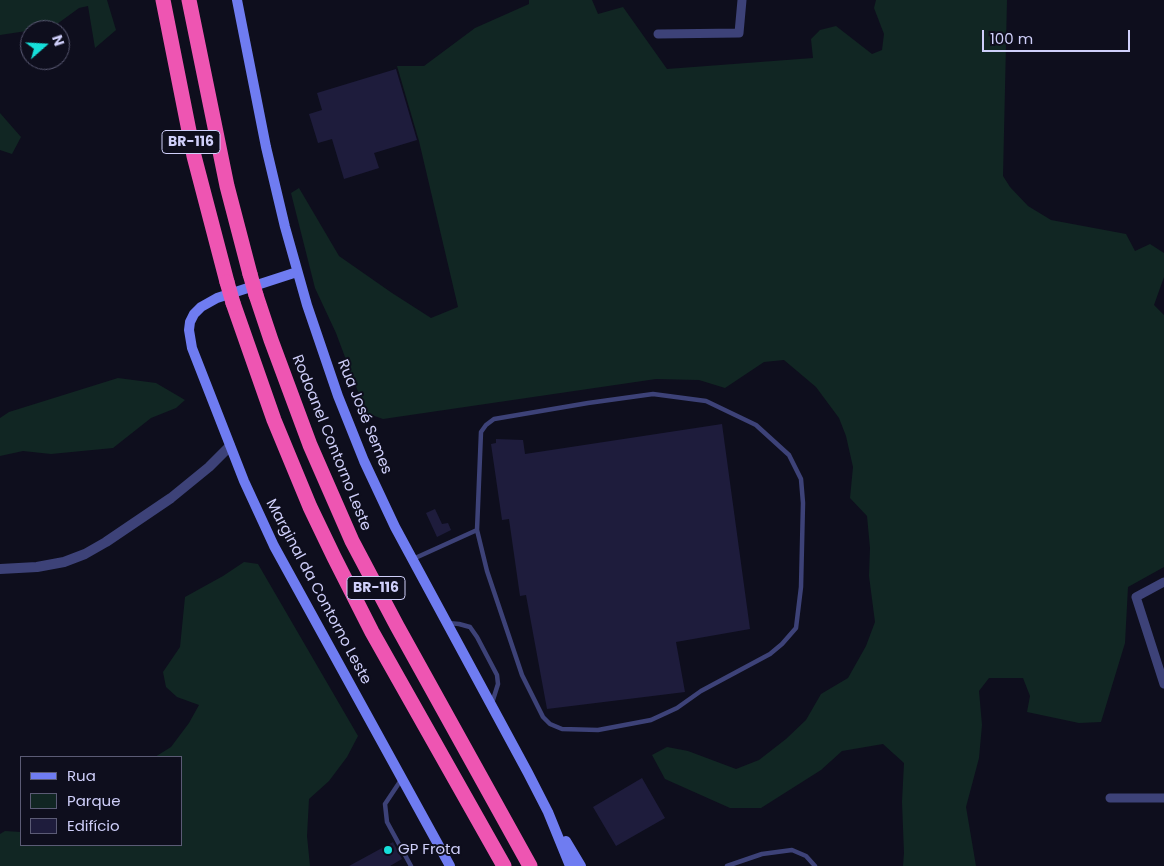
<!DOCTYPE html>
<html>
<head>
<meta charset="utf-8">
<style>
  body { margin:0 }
  #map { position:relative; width:1164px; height:866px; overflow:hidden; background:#0e0e1d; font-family:Poppins,sans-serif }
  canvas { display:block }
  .legend { position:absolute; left:20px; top:756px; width:162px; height:90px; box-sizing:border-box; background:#0e0e1d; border:1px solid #5b5b75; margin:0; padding:6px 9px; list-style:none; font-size:15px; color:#cfcffa }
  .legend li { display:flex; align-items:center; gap:10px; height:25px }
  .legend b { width:25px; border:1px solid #5b5b75 }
  .north { position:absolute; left:20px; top:20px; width:50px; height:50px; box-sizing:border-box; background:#0e0e1d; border:1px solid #5b5b75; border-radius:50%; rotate:71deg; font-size:14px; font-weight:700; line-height:20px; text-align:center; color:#cfcffa }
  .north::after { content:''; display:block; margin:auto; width:18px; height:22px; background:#16dfda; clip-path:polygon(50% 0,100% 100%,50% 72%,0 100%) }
  .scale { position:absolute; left:982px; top:30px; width:148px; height:22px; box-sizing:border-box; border:2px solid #cfcffa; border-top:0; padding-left:6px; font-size:15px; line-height:18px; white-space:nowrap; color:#cfcffa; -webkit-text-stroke:4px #0e0e1d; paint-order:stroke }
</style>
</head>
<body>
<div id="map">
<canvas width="1164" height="866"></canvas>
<ul class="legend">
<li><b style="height:6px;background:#6f7cf1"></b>Rua</li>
<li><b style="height:14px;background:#112623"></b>Parque</li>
<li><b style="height:14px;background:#1e1c3c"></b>Edifício</li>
</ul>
<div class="north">N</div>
<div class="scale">100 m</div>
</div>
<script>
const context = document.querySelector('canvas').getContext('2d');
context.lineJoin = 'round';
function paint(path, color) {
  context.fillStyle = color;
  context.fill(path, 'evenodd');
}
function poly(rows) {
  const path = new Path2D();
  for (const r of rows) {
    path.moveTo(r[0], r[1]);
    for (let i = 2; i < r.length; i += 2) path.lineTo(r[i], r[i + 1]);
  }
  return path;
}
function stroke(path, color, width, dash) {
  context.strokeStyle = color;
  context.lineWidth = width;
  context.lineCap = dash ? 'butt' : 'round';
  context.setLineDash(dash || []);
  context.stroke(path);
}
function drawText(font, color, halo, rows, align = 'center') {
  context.font = font + ' Poppins,sans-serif';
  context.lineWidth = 4;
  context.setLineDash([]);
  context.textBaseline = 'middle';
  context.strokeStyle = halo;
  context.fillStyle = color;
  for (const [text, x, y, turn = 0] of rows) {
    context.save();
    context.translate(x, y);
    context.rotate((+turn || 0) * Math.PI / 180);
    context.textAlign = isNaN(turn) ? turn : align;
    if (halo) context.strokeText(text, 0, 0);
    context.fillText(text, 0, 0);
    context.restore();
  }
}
const green = poly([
  [0,0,107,0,116,30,95,48,88,6,79,8,53,27,0,35],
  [529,0,592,0,598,14,623,7,667,69,813,58,811,39,820,30,836,26,872,54,882,50,884,34,874,8,876,0,1007,0,1003,176,1010,187,1028,206,1051,220,1126,234,1135,251,1150,244,1164,253,1164,277,1154,305,1164,315,1164,567,1128,587,1125,643,1101,722,1079,723,1027,712,1030,696,1023,678,989,678,979,691,982,725,979,758,966,807,976,866,903,866,904,853,902,802,904,763,883,744,842,751,821,770,761,808,730,808,665,779,652,755,667,747,688,751,736,769,759,760,786,739,806,720,821,694,848,678,866,646,875,622,869,576,870,548,867,516,850,498,853,467,846,436,839,418,816,387,784,360,764,362,725,388,699,380,656,379,383,419,366,413,336,333,315,288,291,193,299,188,339,256,392,293,431,318,458,307,419,141,397,66,424,66,475,28,529,4],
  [0,113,21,137,12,154,0,150],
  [118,378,156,383,185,400,176,408,151,418,113,448,51,454,23,451,0,456,0,418,9,412],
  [244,562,258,564,358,736,347,757,329,781,309,799,307,836,310,866,0,866,0,834,5,831,21,832,21,845,181,845,181,757,155,757,171,747,189,723,199,705,177,697,166,687,163,672,180,647,185,597,223,576]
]);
const building = poly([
  [396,69,417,140,374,153,379,168,344,179,332,139,318,143,309,114,322,110,317,93],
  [722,424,750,629,676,642,685,692,547,709,526,595,520,596,509,519,502,520,491,444,496,443,496,439,523,440,525,454],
  [435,509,442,524,448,523,451,530,437,537,426,513],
  [642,778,665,818,616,846,593,807],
  [393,842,402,859,390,866,349,866]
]);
const service = poly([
  [653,394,706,401,756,425,789,455,801,479,803,503,801,587,796,628,782,644,770,654,701,691,677,708,651,720,598,730,562,729,550,724,543,717,522,675,487,571,477,530,481,432,486,425,494,419,588,403,653,394],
  [413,559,477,530],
  [448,623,459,624,470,627,477,637,497,675,498,684,492,703],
  [401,780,385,804,387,822,411,866],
  [727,866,762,854,792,850,806,856,815,866]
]);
const minor = poly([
  [658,34,739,33,742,0],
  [1164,582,1136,597,1164,684],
  [1110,798,1164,798]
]);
const tertiary = poly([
  [0,569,37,567,64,562,85,554,106,542,171,498,209,467,230,446]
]);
const secondary = poly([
  [237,0,266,147,285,227,307,305,338,396,364,461,395,527,528,773,548,812,570,866],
  [297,272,217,298,201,307,194,314,190,322,189,330,192,348,244,481,274,546,450,866],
  [566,841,581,866]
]);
const motorway = poly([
  [163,0,194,156,227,282],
  [189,0,227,186,250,274],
  [256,295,271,340,310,445,352,541,397,626,530,866],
  [233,303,274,420,310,507,334,557,372,632,504,866]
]);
const motorwayBridge = poly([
  [250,274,256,295],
  [227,282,233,303]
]);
const markers = [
  [388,850,5,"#16dfda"]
];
const shields = [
  [191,142,58],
  [376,588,58]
];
const shieldNames = [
  ["BR-116",191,142],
  ["BR-116",376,588]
];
const streetNames = [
  ["Rua José Semes",364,417,68],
  ["Rodoanel Contorno Leste",331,443,68],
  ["Marginal da Contorno Leste",318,592,62]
];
const poiNames = [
  ["GP Frota",398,850]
];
paint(green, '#112623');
paint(building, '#1e1c3c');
stroke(service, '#3d4278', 4.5);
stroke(minor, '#3d4278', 9);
stroke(tertiary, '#3d4278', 10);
stroke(secondary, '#6f7cf1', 10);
stroke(motorway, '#ee55b2', 15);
stroke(motorwayBridge, '#ee55b2', 15);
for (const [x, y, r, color] of markers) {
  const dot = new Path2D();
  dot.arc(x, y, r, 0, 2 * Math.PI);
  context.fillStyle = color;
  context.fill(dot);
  stroke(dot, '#0e0e1d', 2);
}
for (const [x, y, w] of shields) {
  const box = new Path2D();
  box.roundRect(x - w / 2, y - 11.5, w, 23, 4);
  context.fillStyle = '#0e0e1d';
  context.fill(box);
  stroke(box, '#cfcffa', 1);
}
drawText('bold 14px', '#cfcffa', null, shieldNames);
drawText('15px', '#cfcffa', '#0e0e1d', streetNames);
drawText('15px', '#cfcffa', '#0e0e1d', poiNames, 'left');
</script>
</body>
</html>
